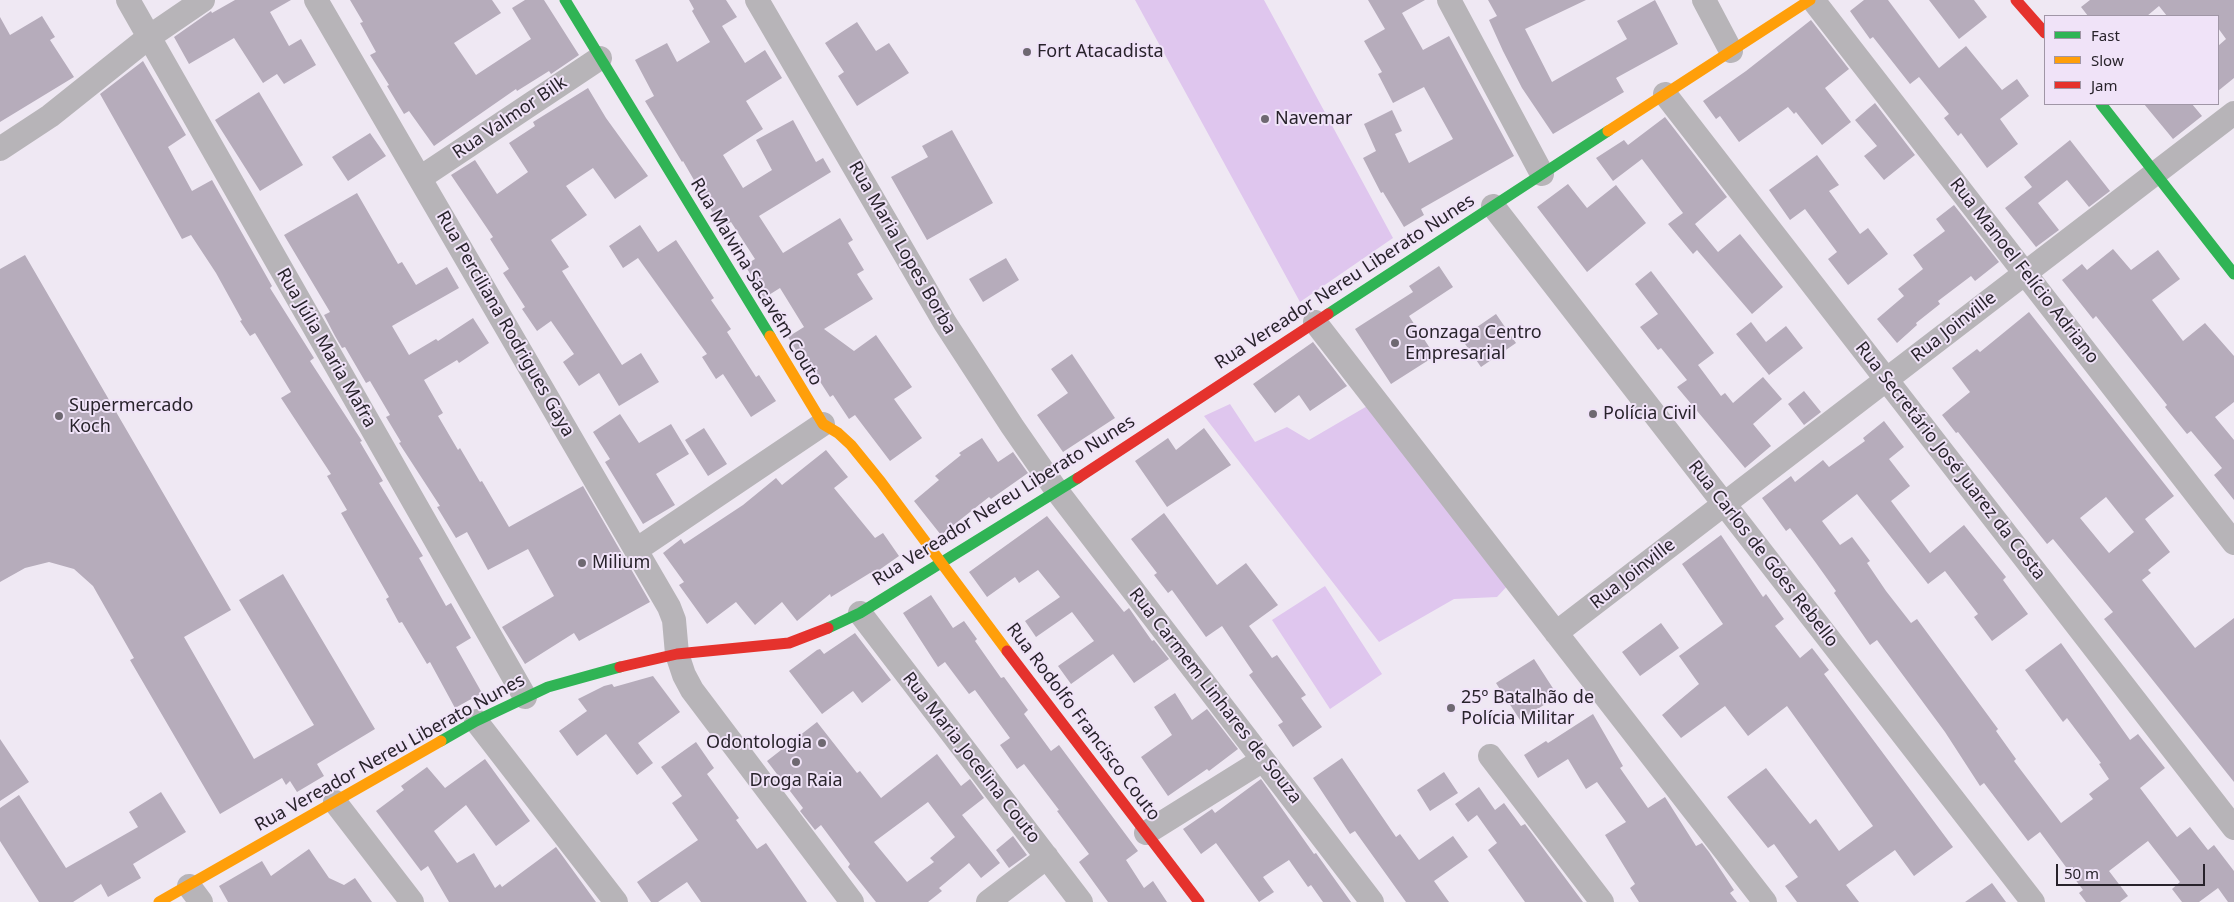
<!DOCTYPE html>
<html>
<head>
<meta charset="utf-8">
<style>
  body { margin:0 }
  #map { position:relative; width:2234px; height:902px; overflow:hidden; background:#efe8f3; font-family:"Noto Sans",sans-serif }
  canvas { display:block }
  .legend { position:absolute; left:2044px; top:15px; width:175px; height:90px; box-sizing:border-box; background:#f0e3f8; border:1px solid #a096a6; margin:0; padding:6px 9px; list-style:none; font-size:15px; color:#28232b }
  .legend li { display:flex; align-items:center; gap:10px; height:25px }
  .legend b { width:25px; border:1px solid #a096a6 }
  .scale { position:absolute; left:2056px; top:864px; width:149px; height:22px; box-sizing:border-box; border:2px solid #28232b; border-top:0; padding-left:6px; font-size:15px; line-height:18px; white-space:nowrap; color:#28232b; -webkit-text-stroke:4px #f0e3f8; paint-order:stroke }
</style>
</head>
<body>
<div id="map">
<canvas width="2234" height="902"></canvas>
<ul class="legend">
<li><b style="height:6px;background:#30b455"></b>Fast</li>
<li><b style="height:6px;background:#ff9f0a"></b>Slow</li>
<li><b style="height:6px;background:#e5322d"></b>Jam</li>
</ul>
<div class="scale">50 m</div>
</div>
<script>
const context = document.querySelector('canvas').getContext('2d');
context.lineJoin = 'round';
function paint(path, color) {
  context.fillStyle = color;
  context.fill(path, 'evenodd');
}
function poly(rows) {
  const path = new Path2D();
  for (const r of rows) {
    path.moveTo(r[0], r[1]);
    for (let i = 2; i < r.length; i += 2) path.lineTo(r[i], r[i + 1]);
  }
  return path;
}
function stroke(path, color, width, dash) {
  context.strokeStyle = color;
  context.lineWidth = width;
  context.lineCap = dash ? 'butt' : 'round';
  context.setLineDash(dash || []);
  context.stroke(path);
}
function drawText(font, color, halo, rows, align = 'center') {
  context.font = font + ' "Noto Sans",sans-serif';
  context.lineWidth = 4;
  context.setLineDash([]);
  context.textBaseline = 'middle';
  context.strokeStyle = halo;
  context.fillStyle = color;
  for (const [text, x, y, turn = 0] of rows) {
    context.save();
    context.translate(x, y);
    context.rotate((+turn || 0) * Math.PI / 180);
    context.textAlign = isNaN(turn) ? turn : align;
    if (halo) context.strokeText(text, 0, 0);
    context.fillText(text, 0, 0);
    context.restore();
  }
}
const green = poly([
  [1135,0,1264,0,1393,238,1300,302],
  [1230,404,1255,442,1287,427,1309,440,1369,405,1510,583,1497,597,1454,599,1379,642,1204,416],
  [1325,586,1382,674,1330,709,1272,620]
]);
const building = poly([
  [235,0,291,0,270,12,289,46,301,39,316,65,284,84,277,74,263,83,234,38,189,64,174,37,211,11,212,13],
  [350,0,492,0,501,13,454,43,476,75,531,39,512,8,525,0,544,0,579,55,551,74,549,71,517,91,516,89,434,146,409,111,404,114,387,86,389,85,370,55,376,52,360,23,363,22],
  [689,0,726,0,737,17,722,26,745,63,765,50,782,78,746,101,763,129,723,155,743,188,772,170,756,140,793,120,816,162,823,158,831,172,759,216,783,253,840,218,853,240,848,243,864,270,857,274,873,299,824,329,854,351,876,335,912,387,894,399,922,438,890,461,855,415,849,419,833,395,830,397,808,363,805,365,788,337,804,327,780,288,764,298,745,265,755,259,731,222,721,227,683,161,682,162,645,101,654,96,635,60,667,43,677,62,710,42,692,11,694,9],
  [1368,0,1425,0,1402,13,1423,50,1449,36,1514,156,1421,209,1424,215,1404,227,1383,192,1381,193,1363,158,1376,151,1364,124,1392,110,1402,131,1395,134,1409,163,1453,139,1424,87,1393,103,1378,74,1382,72,1364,41,1385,29],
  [1488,0,1586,0,1525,29,1552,82,1627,39,1617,21,1655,0,1678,44,1616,78,1624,92,1553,134,1522,88,1503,51,1489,20,1497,16],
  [1864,0,1888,0,1939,68,1966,46,2002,90,2017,79,2029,96,2000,119,2018,144,1987,168,1961,133,1958,136,1944,118,1949,114,1919,77,1910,84,1873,37,1870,39,1850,11],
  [1929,0,1974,0,1987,17,1959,39],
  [2090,0,2234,0,2234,78,2218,91,2218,46,2226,39,2218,28,2218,16,2167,16,2159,6,2147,16,2088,16,2081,7],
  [42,16,55,37,50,40,74,77,0,122,0,17,10,35],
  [1811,20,1849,69,1825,88,1851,122,1822,145,1796,112,1794,114,1788,107,1739,142,1720,116,1716,119,1703,101,1746,71],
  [857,22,876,51,889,43,909,73,857,106,838,76,844,72,825,43],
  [143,61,186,135,168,147,192,191,212,180,272,286,270,288,314,358,310,361,362,441,360,442,383,481,379,483,423,556,419,558,446,606,451,603,471,638,456,647,482,693,455,708,430,662,427,664,402,622,399,623,386,599,389,597,341,513,347,510,327,476,331,474,281,398,291,392,255,333,250,336,240,321,242,320,216,273,191,235,182,239,100,94],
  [588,88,606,118,648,176,615,199,593,168,566,186,587,215,551,240,569,267,562,271,622,365,641,353,659,382,619,406,599,373,579,386,563,362,574,354,551,321,537,331,522,309,525,307,503,273,509,269,490,239,493,237,451,175,475,160,497,194,528,172,509,143,535,126,533,122],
  [259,92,303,165,260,191,215,120],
  [1875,103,1915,155,1884,180,1864,156,1877,146,1855,120],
  [2144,104,2192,104,2202,116,2173,139],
  [1665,117,1727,197,1695,224,1718,252,1740,234,1783,287,1752,314,1697,250,1693,254,1668,224,1683,213,1642,159,1613,181,1596,158,1624,140,1628,145],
  [952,130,993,203,927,240,891,177,928,157,922,146],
  [370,133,386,156,348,181,332,157],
  [2070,140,2110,191,2089,207,2067,180,2038,203,2059,230,2036,247,2005,208,2032,187,2024,177],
  [1817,155,1839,185,1829,191,1860,234,1868,228,1888,254,1848,285,1828,259,1837,252,1805,209,1790,220,1769,190],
  [1568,184,1587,208,1616,185,1646,223,1587,272,1537,207],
  [357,193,398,264,402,262,416,285,447,267,459,288,392,326,409,355,436,339,438,341,473,318,489,343,459,363,457,360,424,380,443,413,438,416,458,450,460,448,480,482,482,481,509,527,583,486,650,602,579,641,574,633,525,664,502,627,554,596,528,549,488,570,467,532,456,538,437,507,440,506,399,443,401,442,386,417,390,415,370,381,366,383,345,347,342,348,335,336,324,315,330,312,284,235],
  [1954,205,1999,262,1975,281,1971,276,1938,301,1940,304,1916,323,1917,325,1897,343,1877,319,1904,296,1898,289,1923,269,1913,255,1945,231,1936,219],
  [640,225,658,252,676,240,714,298,711,300,731,329,727,332,756,377,759,375,776,401,751,417,723,374,716,379,702,357,707,354,638,258,623,268,609,246],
  [2113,249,2131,270,2158,250,2180,279,2152,300,2183,341,2205,323,2234,356,2234,402,2215,417,2234,440,2234,500,2214,475,2222,468,2191,431,2187,434,2165,407,2167,405,2096,316,2093,319,2062,280,2082,264,2087,270],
  [25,255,231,610,184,637,254,759,314,725,239,600,283,574,375,729,317,764,324,776,297,792,290,781,286,785,282,778,220,814,130,660,134,658,93,586,74,569,49,562,25,568,0,582,0,269],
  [1006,258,1019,280,983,302,969,279],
  [1439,266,1453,287,1409,316,1435,356,1391,384,1355,329,1413,292,1409,286],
  [1651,271,1714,353,1698,365,1721,396,1725,393,1733,403,1763,377,1782,399,1753,424,1771,446,1745,468,1677,387,1687,380,1661,348,1658,350,1640,327,1658,314,1635,284],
  [2029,312,2174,496,2145,519,2170,552,2148,570,2151,573,2142,580,2195,648,2234,618,2234,782,2104,619,2113,612,2053,539,2047,544,1958,432,1956,433,1942,415,1970,392,1952,368,1977,349,1980,352],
  [2106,497,2134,532,2109,553,2080,518],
  [1496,314,1516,343,1481,367,1461,338],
  [1751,322,1766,342,1786,326,1803,348,1769,375,1736,334],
  [1313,342,1347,386,1310,411,1299,395,1275,413,1253,384],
  [1072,354,1115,418,1063,452,1037,415,1068,393,1051,369],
  [1804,391,1821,412,1804,425,1788,404],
  [620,414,639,443,671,424,689,454,656,474,675,505,643,524,605,462,610,459,593,432],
  [1884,421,1904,447,1889,459,1910,486,1891,501,1930,553,1964,525,2006,577,2003,580,2028,614,1992,641,1974,617,1978,614,1945,571,1928,584,1857,494,1822,521,1840,545,1852,537,1870,561,1867,563,1886,591,1911,623,1917,619,1998,729,1996,731,2016,759,2014,761,2061,823,2093,799,2089,794,2109,779,2099,764,2101,763,2067,718,2063,722,2025,670,2061,643,2130,740,2138,734,2165,768,2140,788,2177,837,2190,827,2208,850,2214,845,2234,871,2234,902,2228,902,2218,888,2199,902,2182,902,2172,889,2180,882,2148,841,2109,871,2128,896,2120,902,2086,902,2079,893,2083,890,2040,832,2028,841,1984,783,1980,786,1945,732,1877,640,1870,645,1834,593,1836,591,1816,563,1790,528,1786,531,1762,498,1791,476,1795,482,1823,460,1829,467,1865,441,1863,438],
  [704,428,727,464,708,476,685,440],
  [1204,428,1231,465,1167,507,1135,461,1168,438,1176,450],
  [982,438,998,462,1013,452,1028,473,991,499,989,497,941,535,914,501,939,480,935,476,961,455,959,453],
  [826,450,848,477,834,488,875,538,883,533,899,556,872,575,870,573,831,597,830,594,797,621,782,602,755,625,736,602,707,624,679,585,684,582,663,553,681,539,684,544,743,505,776,478,782,485],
  [1164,513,1217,585,1246,563,1278,605,1249,626,1272,658,1277,655,1306,695,1301,698,1322,727,1293,747,1278,725,1283,722,1249,675,1253,672,1222,626,1206,637,1172,590,1168,593,1154,575,1157,573,1131,539],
  [1047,516,1124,612,1129,608,1152,641,1154,640,1169,659,1134,683,1113,654,1071,684,1058,666,1094,641,1072,612,1036,637,1025,621,1060,597,1038,570,1019,583,1015,577,987,597,969,572],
  [1721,535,1763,597,1766,594,1784,619,1775,626,1800,658,1812,648,1829,670,1824,674,1953,847,1914,876,1895,850,1846,885,1859,902,1797,902,1785,886,1798,877,1774,844,1768,848,1727,797,1766,768,1810,824,1816,819,1839,851,1873,826,1787,706,1748,736,1725,706,1681,738,1662,715,1699,684,1679,656,1723,624,1682,564],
  [931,595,953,628,964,621,977,639,975,641,1001,678,1004,677,1028,710,1024,714,1051,751,1059,745,1138,851,1126,860,1144,888,1153,881,1167,902,1108,902,1079,862,1089,854,1057,811,1059,810,1024,764,1017,769,1000,745,1010,738,975,690,969,694,945,662,938,667,903,613],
  [1661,623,1679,648,1640,676,1622,652],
  [855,633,891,680,862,703,853,691,822,714,789,671,817,650,820,649,824,654],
  [1534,659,1558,696,1520,720,1496,683],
  [653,676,680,712,638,743,653,763,637,775,606,734,577,756,559,731,587,711,578,699,604,686,612,684,614,687],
  [1175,693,1192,720,1207,709,1238,749,1209,771,1207,769,1168,796,1141,757,1172,735,1154,707],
  [1593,714,1623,766,1620,768,1648,808,1665,797,1696,846,1702,843,1709,852,1734,890,1730,893,1737,902,1639,902,1630,888,1635,884,1605,835,1626,822,1597,782,1586,789,1568,759,1538,778,1524,755,1546,741,1548,743],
  [817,722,857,773,860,771,881,798,937,754,961,786,970,779,984,798,962,815,1000,863,981,878,969,863,939,888,942,891,928,902,876,902,848,867,850,864,821,825,815,830,800,811,803,808,767,761],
  [928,802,955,837,930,858,934,862,907,882,874,842],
  [0,739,29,782,0,801],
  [696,742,714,768,707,774,739,818,736,820,757,849,766,843,807,902,701,902,687,882,658,902,651,902,637,882,698,840,672,803,682,796,661,767],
  [1342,758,1396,837,1400,834,1419,860,1453,836,1468,857,1434,881,1449,902,1406,902,1355,831,1350,834,1313,778],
  [485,759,530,821,496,846,466,805,434,831,457,863,474,853,495,888,500,884,502,887,556,847,596,902,449,902,428,866,421,871,376,811,404,790,401,786,427,767,445,788],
  [1444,772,1458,793,1430,811,1417,790],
  [1261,779,1314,854,1316,853,1351,902,1323,902,1311,885,1308,887,1289,860,1263,877,1274,892,1259,902,1216,843,1201,854,1183,829,1212,809,1215,813],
  [1479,787,1495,810,1504,803,1521,826,1525,824,1583,902,1525,902,1488,850,1497,843,1477,815,1468,822,1455,804],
  [161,792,186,832,133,864,141,878,108,897,101,884,73,902,39,902,0,841,0,808,19,795,66,868,138,827,129,812],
  [1013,836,1027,855,1009,868,996,850],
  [309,849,329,878,344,885,355,878,372,902,228,902,219,886,262,861,271,876],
  [1992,883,2006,902,1965,902]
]);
const street = poly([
  [128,0,525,697],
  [316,0,669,607,674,620,677,654,684,675,692,690,852,902],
  [757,0,945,323,1012,426,1057,491,1372,902],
  [1449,0,1542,174],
  [1704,0,1731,51],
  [1813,0,2234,543],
  [1665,94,2234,828],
  [0,149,50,116,149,37,203,0],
  [420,178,600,58],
  [1493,206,2033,902],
  [1315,322,1765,902],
  [636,550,823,424],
  [860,613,1081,902],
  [1556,633,2234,113],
  [476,721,616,902],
  [1490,756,1602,902],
  [335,802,412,902],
  [1146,833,1263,760],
  [189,886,201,902],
  [988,902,1047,857]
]);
const fast = poly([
  [565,0,770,336],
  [2101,104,2234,274],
  [1328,314,1608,131],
  [828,628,860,613,1078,478],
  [441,741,476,721,548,687,620,667]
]);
const slow = poly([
  [1608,131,1810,0],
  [770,336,823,424,838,433,851,445,881,482,1007,651],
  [159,902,441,741]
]);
const jam = poly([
  [2016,0,2045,33],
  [1078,478,1328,314],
  [1007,651,1199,902],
  [620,667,677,654,789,643,828,628]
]);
const markers = [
  [1027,52,5,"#6e6871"],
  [1265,119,5,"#6e6871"],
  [1395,343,5,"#6e6871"],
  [1593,414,5,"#6e6871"],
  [59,416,5,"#6e6871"],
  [582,563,5,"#6e6871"],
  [1451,708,5,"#6e6871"],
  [822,743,5,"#6e6871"],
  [796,762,5,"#6e6871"]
];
const poiNames = [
  ["Fort Atacadista",1037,52],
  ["Navemar",1275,119],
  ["Gonzaga Centro",1405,333],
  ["Empresarial",1405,354],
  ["Supermercado",69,406],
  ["Koch",69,427],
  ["Polícia Civil",1603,414],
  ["Milium",592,563],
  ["25º Batalhão de",1461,698],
  ["Polícia Militar",1461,719],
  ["Odontologia",812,743,"right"],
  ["Droga Raia",796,781,"center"]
];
const streetNames = [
  ["Rua Valmor Bilk",510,118,-34],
  ["Rua Maria Lopes Borba",902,248,60],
  ["Rua Manoel Felício Adriano",2024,271,52],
  ["Rua Malvina Sacavém Couto",756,282,59],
  ["Rua Vereador Nereu Liberato Nunes",1345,282,-33],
  ["Rua Perciliana Rodrigues Gaya",505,324,60],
  ["Rua Joinville",1954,327,-38],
  ["Rua Júlia Maria Mafra",326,348,60],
  ["Rua Secretário José Juarez da Costa",1950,461,52],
  ["Rua Vereador Nereu Liberato Nunes",1004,501,-32],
  ["Rua Carlos de Góes Rebello",1763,554,52],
  ["Rua Joinville",1633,574,-38],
  ["Rua Carmem Linhares de Souza",1215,696,52],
  ["Rua Rodolfo Francisco Couto",1083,722,53],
  ["Rua Vereador Nereu Liberato Nunes",390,753,-29],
  ["Rua Maria Jocelina Couto",971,758,52]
];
paint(green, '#dfc6ee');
paint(building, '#b6acbb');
stroke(street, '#b7b4b8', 24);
stroke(fast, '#30b455', 11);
stroke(slow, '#ff9f0a', 11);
stroke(jam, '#e5322d', 11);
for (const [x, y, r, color] of markers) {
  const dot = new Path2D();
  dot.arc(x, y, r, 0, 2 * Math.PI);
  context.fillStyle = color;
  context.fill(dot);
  stroke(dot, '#f0e3f8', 2);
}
drawText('18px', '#28232b', '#f0e3f8', poiNames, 'left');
drawText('18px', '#28232b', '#f0e3f8', streetNames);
</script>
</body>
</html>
